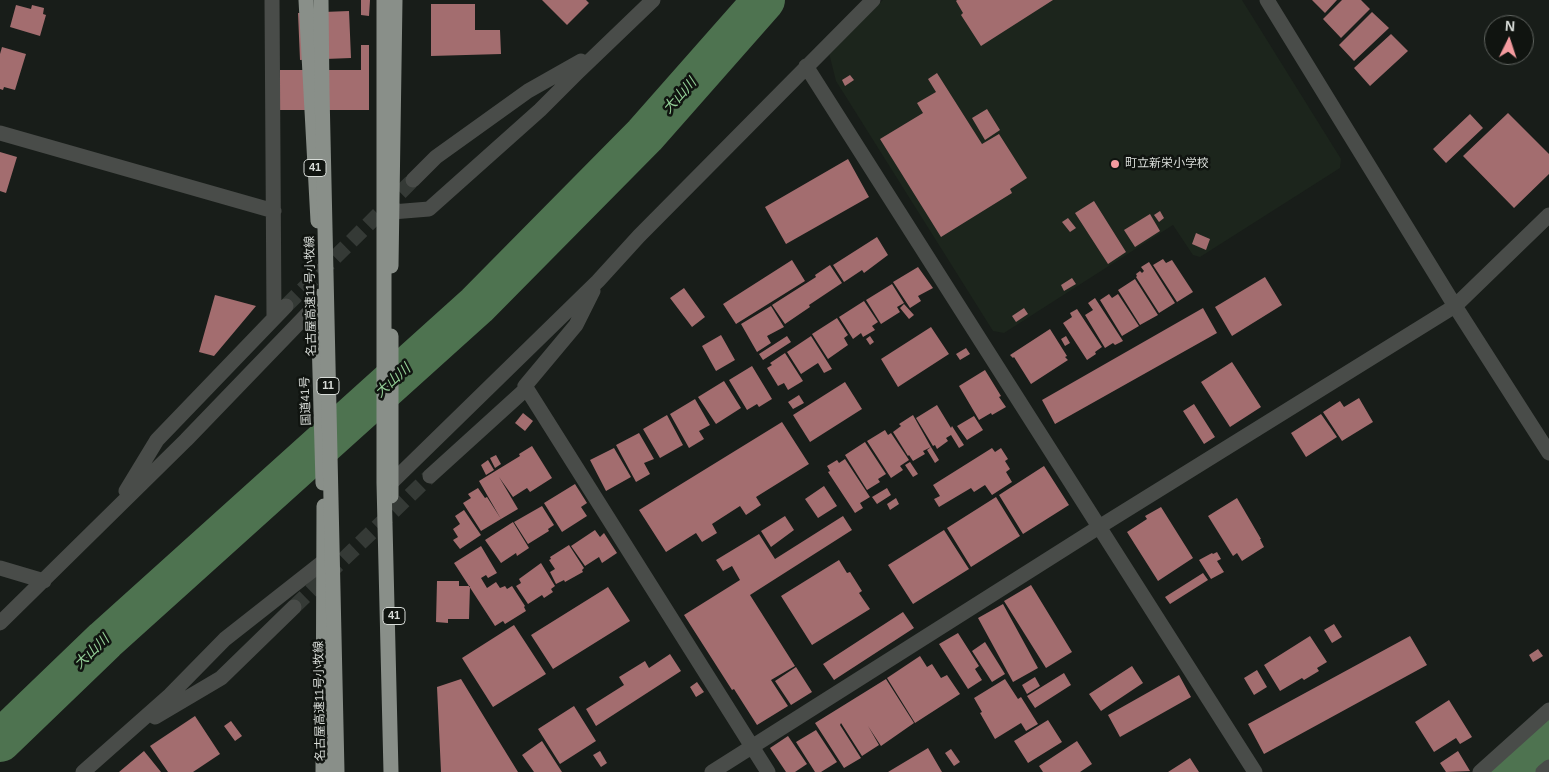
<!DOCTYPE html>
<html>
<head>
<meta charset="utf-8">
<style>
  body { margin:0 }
  #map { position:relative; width:1549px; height:772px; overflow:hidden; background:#181d19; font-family:Arial,sans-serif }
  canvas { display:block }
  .north { position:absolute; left:1484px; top:15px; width:50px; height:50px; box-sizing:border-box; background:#101410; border:1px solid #606460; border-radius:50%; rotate:4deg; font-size:14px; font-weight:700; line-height:20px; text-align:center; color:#d8dcd8 }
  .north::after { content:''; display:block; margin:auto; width:18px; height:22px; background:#f49b9f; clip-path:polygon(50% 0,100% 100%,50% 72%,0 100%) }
</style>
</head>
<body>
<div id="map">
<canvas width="1549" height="772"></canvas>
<div class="north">N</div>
</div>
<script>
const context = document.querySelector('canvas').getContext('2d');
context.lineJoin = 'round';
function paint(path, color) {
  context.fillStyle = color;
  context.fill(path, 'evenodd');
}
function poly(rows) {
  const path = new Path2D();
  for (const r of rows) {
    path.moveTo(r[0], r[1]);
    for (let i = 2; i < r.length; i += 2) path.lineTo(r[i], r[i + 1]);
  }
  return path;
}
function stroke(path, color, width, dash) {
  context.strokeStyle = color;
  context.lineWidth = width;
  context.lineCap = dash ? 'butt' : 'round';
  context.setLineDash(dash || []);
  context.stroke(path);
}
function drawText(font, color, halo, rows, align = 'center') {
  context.font = font + ' Arial,"Noto Sans JP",sans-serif';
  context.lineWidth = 5;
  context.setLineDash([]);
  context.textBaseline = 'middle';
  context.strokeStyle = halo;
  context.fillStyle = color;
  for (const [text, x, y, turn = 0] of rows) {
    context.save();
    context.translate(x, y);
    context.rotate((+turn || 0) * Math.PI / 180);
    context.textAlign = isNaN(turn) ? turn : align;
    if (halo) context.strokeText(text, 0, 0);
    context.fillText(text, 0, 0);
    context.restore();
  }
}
const built = poly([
  [883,0,1242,0,1341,159,1340,168,1200,257,1193,255,1173,225,1004,333,993,331,836,81,829,53]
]);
const river = poly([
  [0,741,105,640,477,305,645,135,764,0],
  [1512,772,1549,739]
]);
const building = poly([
  [361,0,370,0,369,16,361,15],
  [542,0,586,0,589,3,567,25],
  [957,0,1053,0,981,46,961,15,963,13,956,1],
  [1312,0,1337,0,1325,13],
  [1342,0,1361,0,1370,9,1341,38,1323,19],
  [431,4,475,4,475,30,500,30,501,54,431,56],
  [16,5,31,9,32,5,44,8,43,14,46,15,40,36,10,27],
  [349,11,351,58,300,60,298,13],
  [1372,12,1389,28,1354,61,1339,45],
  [1391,34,1408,51,1370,86,1354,68],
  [361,45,369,45,369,110,280,110,280,70,361,70],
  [2,47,26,54,15,90,4,87,3,90,0,89,0,54],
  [937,73,982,144,999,134,1027,178,1010,189,1012,193,941,237,880,139,923,113,917,103,936,92,928,79],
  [850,75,854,80,845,86,842,80],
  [987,109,1000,130,985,140,972,118],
  [1508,113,1549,154,1549,174,1514,208,1463,156],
  [1470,114,1483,128,1446,163,1433,149],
  [0,152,17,157,6,193,0,191],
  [848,159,869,197,786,244,765,207],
  [1094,201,1126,252,1108,264,1075,213],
  [1160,211,1164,218,1159,222,1154,215],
  [1150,214,1160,231,1135,247,1124,230],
  [1068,218,1076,228,1070,232,1062,222],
  [1196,233,1210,239,1206,250,1192,244],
  [877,237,888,255,864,273,862,270,844,282,833,265],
  [1163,259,1166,263,1172,260,1193,292,1177,302,1153,265],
  [792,260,805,281,736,324,723,304],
  [1149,262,1175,303,1159,313,1136,277,1137,276,1136,274,1140,271,1142,273,1144,271,1141,267],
  [830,265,842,283,809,305,810,307,785,324,772,305,816,277,815,275],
  [918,267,933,288,918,296,921,301,910,308,893,282],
  [1265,277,1282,305,1232,336,1215,307],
  [1072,278,1076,284,1064,291,1061,285],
  [1135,279,1158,315,1140,325,1118,290],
  [892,284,904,303,897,307,900,312,881,324,866,300],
  [684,288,705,317,692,327,670,298],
  [1109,294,1112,298,1118,294,1139,326,1122,336,1100,300],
  [215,295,256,306,214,356,199,352],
  [1095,298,1123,341,1115,345,1113,343,1105,348,1085,315,1093,310,1088,303],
  [864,301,878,322,872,326,875,330,863,337,861,333,853,339,839,317],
  [904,304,914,315,909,319,900,308],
  [771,306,784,327,767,336,771,343,757,352,741,324],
  [1024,308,1028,314,1016,322,1012,316],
  [1203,308,1217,333,1055,424,1042,400],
  [1077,309,1102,347,1095,352,1096,354,1087,360,1063,323,1072,317,1070,313],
  [837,318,848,335,844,338,848,345,828,359,812,334],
  [931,327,949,354,898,387,881,359],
  [1050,329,1067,356,1065,357,1068,360,1031,384,1014,357,1013,358,1010,355],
  [721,335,735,360,716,371,702,346],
  [787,336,791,342,763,360,759,354],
  [811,336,832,369,824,373,818,363,801,374,787,352],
  [870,336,874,342,870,345,866,339],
  [1066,336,1070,343,1065,346,1061,339],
  [966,348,970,354,960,360,956,354],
  [785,353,803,381,788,390,784,383,778,386,767,368,772,365,770,363],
  [1232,362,1261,407,1230,427,1201,382],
  [752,366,772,399,759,407,757,404,747,410,729,380],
  [985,370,1001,396,999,397,1006,407,992,415,991,413,979,420,959,386],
  [724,381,741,408,716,424,698,397],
  [845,382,862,409,810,442,793,415],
  [799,395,804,403,793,409,788,402],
  [1359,398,1373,422,1342,441,1323,412,1340,401,1344,407],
  [695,399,710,425,699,431,704,439,689,448,670,414],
  [1194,404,1215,437,1204,444,1183,411],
  [937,405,951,428,952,426,964,445,959,448,951,435,946,438,948,441,937,449,935,445,933,446,916,418],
  [523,413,533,421,525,431,515,423],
  [1321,414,1337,437,1306,457,1291,433],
  [667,415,683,445,660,458,643,429],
  [913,415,931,447,923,451,925,454,913,461,909,455,908,456,893,432,901,426,899,424],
  [974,416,983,430,967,440,957,426],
  [782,422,809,464,756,497,761,505,746,515,740,506,712,524,717,533,702,542,696,533,666,552,639,510],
  [885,430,888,435,891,433,909,460,900,466,903,470,891,478,867,441],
  [639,433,654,459,644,463,650,474,636,482,616,445],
  [865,442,886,474,878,479,880,482,867,490,845,455],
  [532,446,552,478,530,492,527,488,513,497,499,477,518,509,501,519,479,481,520,456,519,454],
  [931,447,939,460,935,463,927,450],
  [614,448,631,477,606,491,590,460],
  [992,448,995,452,1001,448,1008,459,1005,461,1010,469,1006,472,1012,482,992,495,985,485,974,492,971,488,939,507,934,499,940,496,933,485],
  [496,455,501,464,495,468,490,458],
  [845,459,870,497,860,503,863,508,855,513,828,472,830,471,827,466,837,460,839,463],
  [488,460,494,470,486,475,481,465],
  [910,462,918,474,913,477,905,465],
  [1044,466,1069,505,1023,534,999,495],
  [575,484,587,503,581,507,587,516,562,532,544,503],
  [824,486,837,506,818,518,805,499],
  [478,488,485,498,487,497,501,519,481,531,463,503,471,498,468,494],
  [887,488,891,495,877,504,872,497],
  [996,497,1020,536,971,567,947,528],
  [896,498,899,504,890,510,887,504],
  [1237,498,1261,539,1260,539,1264,547,1242,561,1237,553,1233,556,1208,516],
  [542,506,554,525,548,529,549,531,528,544,514,522],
  [1161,507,1193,558,1158,581,1127,532,1147,519,1145,516],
  [464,510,481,535,460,549,453,540,458,537,453,529,460,524,455,516],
  [785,516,794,530,771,547,761,531],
  [843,516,852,530,750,595,795,666,771,680,788,706,757,725,734,689,732,690,684,615,740,580,732,566,723,571,716,560,759,534,775,559],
  [513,522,529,548,517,556,516,553,501,563,485,540],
  [595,530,600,537,604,533,617,553,602,563,599,557,585,566,571,546],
  [944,530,969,569,913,604,888,565],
  [569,545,584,568,582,570,583,572,565,582,564,580,556,584,550,572,555,569,549,560,551,559,550,557],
  [481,546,497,573,488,578,486,575,481,578,487,588,496,582,500,588,505,586,507,589,512,586,525,606,524,607,526,611,505,624,503,621,495,626,454,563],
  [1217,552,1221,559,1217,561,1224,572,1211,579,1199,560,1212,553,1213,554],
  [839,560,847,573,850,572,862,591,859,593,870,609,812,645,781,596],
  [541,563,555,586,551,589,553,592,544,598,542,595,528,604,516,586,521,583,519,579],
  [1203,573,1208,580,1170,604,1165,597],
  [437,581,459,581,459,586,470,586,469,619,448,619,448,623,436,622],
  [1031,585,1072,652,1046,668,1004,601],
  [608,587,630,621,553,669,531,635],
  [1003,604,1038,668,1013,682,978,618],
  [903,612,914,628,834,680,823,664],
  [1334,624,1342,637,1332,643,1324,630],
  [514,625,546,674,493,707,462,658],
  [958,633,979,666,975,669,982,680,968,689,939,644],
  [1310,636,1327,662,1317,668,1319,671,1304,680,1302,678,1280,691,1264,665],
  [1410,636,1427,665,1264,754,1248,724],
  [985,642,1005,674,992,682,972,651],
  [1538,649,1543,656,1533,662,1529,655],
  [670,654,681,671,596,726,586,709,624,685,619,677,645,661,649,668],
  [920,656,927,667,932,664,941,678,947,675,960,694,915,723,887,678],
  [1132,666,1143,683,1101,711,1089,694],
  [796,667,812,692,791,705,775,681],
  [1257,670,1267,687,1254,695,1244,678],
  [1064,673,1071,685,1035,708,1027,696],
  [1179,675,1191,697,1120,737,1108,715],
  [1035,677,1040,686,1027,694,1022,685],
  [461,679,497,738,518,772,441,772,437,687],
  [886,679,914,723,881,746,868,726,879,745,862,756,841,723,840,725,861,758,844,768,815,723],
  [1005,679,1018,699,1021,697,1038,724,1026,731,1021,723,995,739,980,713,982,712,974,698],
  [697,682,704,692,696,697,690,687],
  [1449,700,1472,737,1460,744,1456,738,1434,752,1415,722],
  [574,706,596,741,560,764,538,729],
  [195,716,220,754,193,772,168,772,150,746],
  [1048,720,1062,742,1028,763,1014,741],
  [231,721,242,736,235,741,224,726],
  [816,730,837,762,821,772,815,772,796,742],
  [788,736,807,764,795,772,786,772,770,748],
  [542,741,562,772,534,772,522,755],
  [1077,741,1092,764,1080,772,1043,772,1039,766],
  [928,748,942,772,888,772],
  [951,749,960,762,954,766,945,753],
  [144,751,161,772,119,772],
  [600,751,607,763,601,767,593,755],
  [1458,751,1470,771,1446,772,1440,763],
  [1190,758,1199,772,1168,772]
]);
const minorTunnel = poly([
  [286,306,413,180],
  [294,607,430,476]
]);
const minor = poly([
  [272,0,274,318],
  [1267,0,1455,306,1549,453],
  [806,66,1255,772],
  [0,133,274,211],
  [413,180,436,157,528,91,581,61],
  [392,212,429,209,540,110,577,73,653,0],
  [593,291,576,325,525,386,768,772],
  [430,476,527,388],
  [391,483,598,281,639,236,873,0],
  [126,491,157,440,286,306],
  [0,568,44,581],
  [0,623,186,440,320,301],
  [155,717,221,678,294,607],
  [83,772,170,695,225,639,323,562],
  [712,772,1099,527,1455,306,1549,215],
  [1480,772,1549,710],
  [1543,772,1549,767]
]);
const highway = poly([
  [306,0,318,221],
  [391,266,395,0],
  [320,296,319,336,323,483],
  [391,336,391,496],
  [323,772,324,506]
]);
const highwayBridge = poly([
  [321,0,322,92,337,772],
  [384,0,384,483,391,772]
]);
const markers = [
  [1115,164,5,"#f49b9f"]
];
const shields = [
  [315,168,22],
  [328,386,22],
  [394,616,22]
];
const shieldNames = [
  ["41",315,168],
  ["11",328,386],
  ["41",394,616]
];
const poiNames = [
  ["町立新栄小学校",1125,164]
];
const streetNames = [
  ["名古屋高速11号小牧線",311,296,-91],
  ["国道41号",306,401,-92],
  ["名古屋高速11号小牧線",320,701,-91]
];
const waterNames = [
  ["大山川",680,96,-48],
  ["大山川",393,381,-42],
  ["大山川",92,652,-44]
];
paint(built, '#1c251c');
stroke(river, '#4e7350', 42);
paint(building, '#a36d6f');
stroke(minorTunnel, '#353a36', 15, [15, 8]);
stroke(minor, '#494c49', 15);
stroke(highway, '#898f89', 15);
stroke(highwayBridge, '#898f89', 15);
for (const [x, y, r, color] of markers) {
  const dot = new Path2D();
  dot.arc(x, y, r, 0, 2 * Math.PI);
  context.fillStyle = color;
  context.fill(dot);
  stroke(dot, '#101410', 2);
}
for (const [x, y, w] of shields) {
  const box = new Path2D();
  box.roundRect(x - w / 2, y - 8.5, w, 17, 4);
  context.fillStyle = '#101410';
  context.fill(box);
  stroke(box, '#d8dcd8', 1);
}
drawText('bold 11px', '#d8dcd8', null, shieldNames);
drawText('12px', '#d8dcd8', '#101410', poiNames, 'left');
drawText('12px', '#d8dcd8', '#101410', streetNames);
drawText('italic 14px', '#94d097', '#101410', waterNames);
</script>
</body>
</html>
